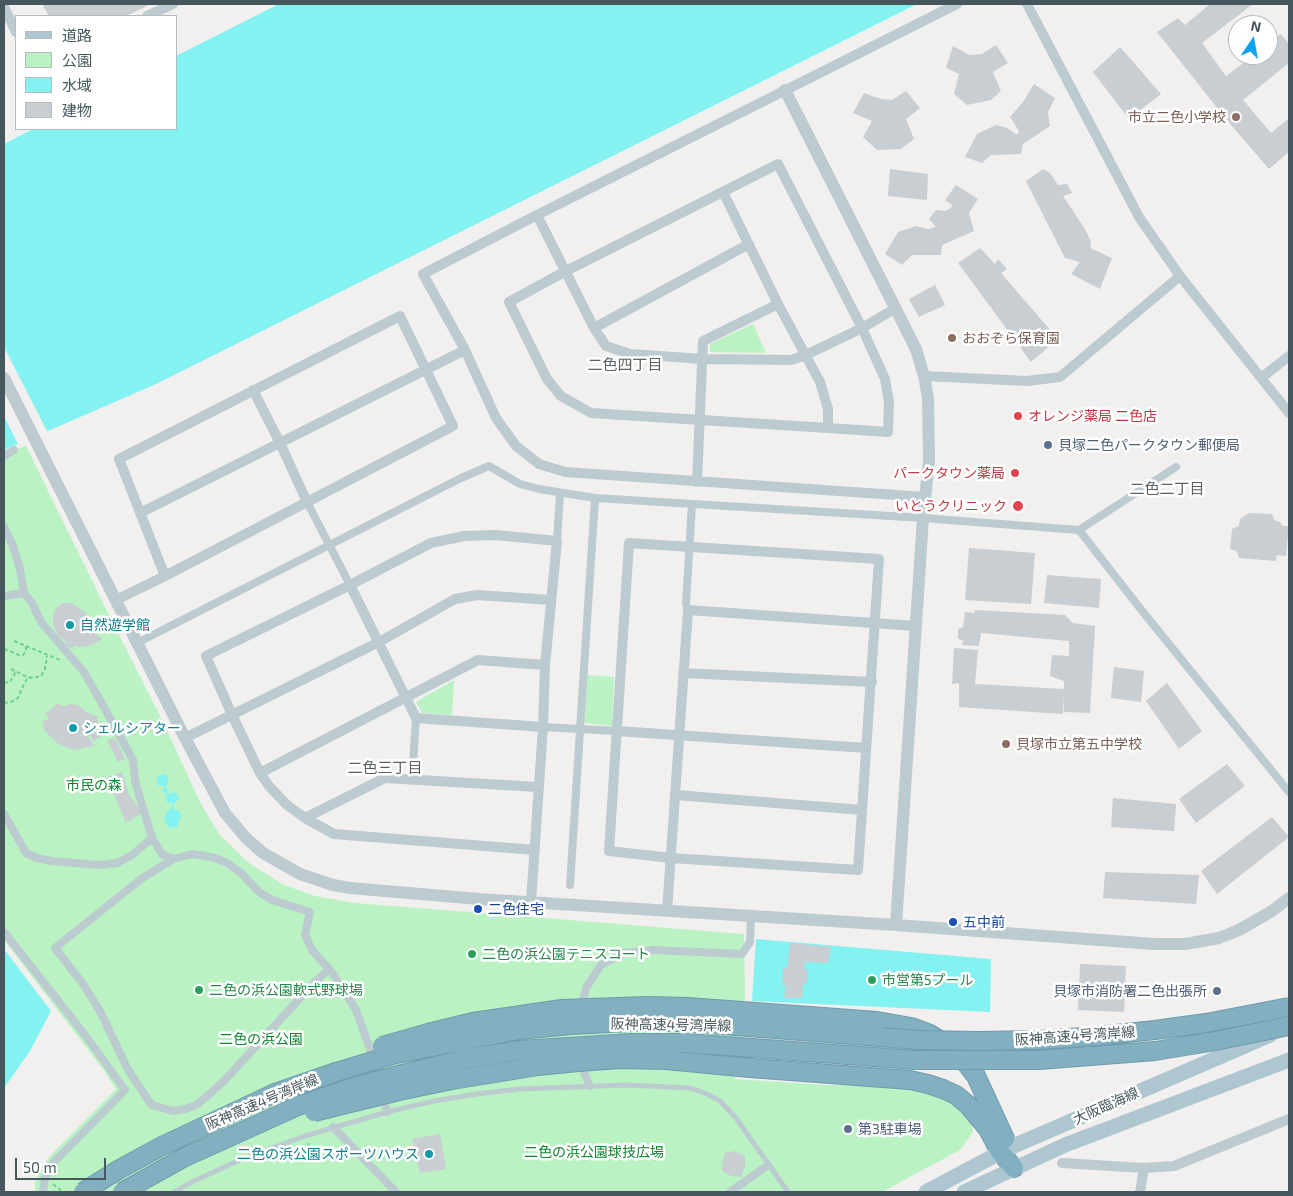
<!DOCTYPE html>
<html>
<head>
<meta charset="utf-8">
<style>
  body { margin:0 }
  #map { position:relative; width:1293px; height:1196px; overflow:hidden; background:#f2efef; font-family:"Exo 2","Noto Sans JP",sans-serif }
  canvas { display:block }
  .frame { position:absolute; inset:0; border:5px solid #46585e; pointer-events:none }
  .legend { position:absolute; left:15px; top:15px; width:162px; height:115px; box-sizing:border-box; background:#fff; border:1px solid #b5bcbf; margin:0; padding:6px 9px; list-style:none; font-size:15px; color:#46585e }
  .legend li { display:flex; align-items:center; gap:10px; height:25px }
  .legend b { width:25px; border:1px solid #b5bcbf }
  .north { position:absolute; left:1228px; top:15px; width:50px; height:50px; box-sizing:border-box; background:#fff; border:1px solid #b5bcbf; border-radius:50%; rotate:12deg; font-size:14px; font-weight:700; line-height:20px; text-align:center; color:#46585e }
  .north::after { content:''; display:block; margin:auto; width:18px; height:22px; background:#0ca2ef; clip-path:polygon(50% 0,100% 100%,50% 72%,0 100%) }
  .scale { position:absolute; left:15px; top:1158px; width:91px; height:22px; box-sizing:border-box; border:2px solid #46585e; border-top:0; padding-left:6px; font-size:15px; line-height:18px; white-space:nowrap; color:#46585e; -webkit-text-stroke:4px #fff; paint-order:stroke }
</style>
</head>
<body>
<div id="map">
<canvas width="1293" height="1196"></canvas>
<div class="frame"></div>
<ul class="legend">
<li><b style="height:6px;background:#adc6d0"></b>道路</li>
<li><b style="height:14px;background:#baf2c3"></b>公園</li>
<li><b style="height:14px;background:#84f2f0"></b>水域</li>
<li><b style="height:14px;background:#c8ced2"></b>建物</li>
</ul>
<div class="north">N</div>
<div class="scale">50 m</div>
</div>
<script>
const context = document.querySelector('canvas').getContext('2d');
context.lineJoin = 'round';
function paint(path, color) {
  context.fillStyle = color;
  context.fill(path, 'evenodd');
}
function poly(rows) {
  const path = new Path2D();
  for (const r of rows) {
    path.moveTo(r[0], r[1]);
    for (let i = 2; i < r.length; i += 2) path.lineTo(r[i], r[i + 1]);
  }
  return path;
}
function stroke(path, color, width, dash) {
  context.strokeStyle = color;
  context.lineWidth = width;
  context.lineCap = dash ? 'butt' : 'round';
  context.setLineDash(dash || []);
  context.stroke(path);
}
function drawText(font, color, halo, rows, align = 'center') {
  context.font = font + ' "Exo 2","Noto Sans JP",sans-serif';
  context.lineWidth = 5;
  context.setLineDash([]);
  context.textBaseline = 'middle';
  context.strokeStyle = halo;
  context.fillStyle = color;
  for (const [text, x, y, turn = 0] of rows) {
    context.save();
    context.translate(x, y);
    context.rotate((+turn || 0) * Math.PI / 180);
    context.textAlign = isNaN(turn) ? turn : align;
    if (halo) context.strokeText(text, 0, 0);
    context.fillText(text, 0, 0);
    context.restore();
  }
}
const green = poly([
  [753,324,766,353,710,352,710,344],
  [26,446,108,613,162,720,201,804,219,834,249,863,284,885,315,896,355,903,744,934,745,998,735,1079,826,1085,905,1085,941,1094,971,1119,973,1132,960,1150,882,1192,35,1192,35,1181,49,1157,116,1089,105,1072,4,940,4,453],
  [587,675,614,677,612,726,585,723],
  [454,680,452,715,422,713,416,702]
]);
const water = poly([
  [279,4,917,4,154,385,4,450,4,144,33,129,176,129,176,56],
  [165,774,169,779,166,786,168,791,167,792,169,794,175,792,178,795,179,798,174,804,167,802,166,800,167,795,162,791,165,786,157,785,157,776],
  [172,805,174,805,174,809,176,811,179,810,181,817,177,827,171,828,166,824,164,819,167,812,171,809],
  [756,939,991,959,990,1012,752,1001],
  [4,949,51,1011,30,1051,4,1088]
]);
const pier = poly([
  [4,347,48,433,19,446,4,416]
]);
const building = poly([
  [42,4,151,4,126,16,49,16],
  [1210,4,1253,4,1202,43,1226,76,1254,55,1268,55,1268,44,1281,34,1289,44,1289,63,1243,100,1271,133,1289,118,1289,152,1269,169,1226,119,1157,32,1178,18,1185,25],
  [996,45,1008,63,993,72,1001,91,991,100,967,105,954,94,959,74,946,68,953,46,969,55,982,54],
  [1120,47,1161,94,1129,119,1093,72],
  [1034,84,1055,98,1048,112,1050,126,1023,144,1021,154,991,155,982,163,965,157,977,134,996,125,1007,128,1017,135,1019,131,1010,117,1023,102],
  [906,91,920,108,906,119,914,139,901,149,877,150,863,137,872,121,853,113,864,93,881,99,892,100],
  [890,169,928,174,927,200,888,196],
  [1043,169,1050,173,1058,185,1067,184,1072,193,1063,196,1085,229,1091,242,1090,248,1112,258,1100,289,1071,274,1080,262,1065,258,1026,181],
  [956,185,978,199,969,213,974,231,942,245,941,255,912,255,902,265,885,254,898,232,916,226,929,229,936,227,929,219,936,210,946,211,953,206,945,200],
  [980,248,995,264,998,259,1007,269,1001,273,1058,339,1031,362,958,263],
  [935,285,945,305,919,317,909,299],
  [1249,513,1272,514,1274,520,1280,522,1283,526,1289,526,1286,556,1277,555,1276,561,1239,558,1237,551,1230,549,1232,529,1239,526,1240,519],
  [969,548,1035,553,1031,604,965,600],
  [1047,575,1101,579,1099,608,1044,603],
  [63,603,71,603,85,612,87,617,86,626,102,639,91,645,83,647,74,646,73,649,65,645,66,642,58,635,53,625,53,615,56,608],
  [975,610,1065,615,1073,623,1095,626,1090,713,1064,712,1064,695,1063,714,959,707,959,683,952,684,954,648,978,650,975,684,1064,689,1064,681,1050,676,1052,655,1069,656,1069,641,981,633,979,646,962,645,963,640,958,639,958,629,963,627,965,612,974,613],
  [1114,667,1144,671,1141,702,1111,698],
  [1167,683,1202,731,1179,749,1146,701],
  [56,704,64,706,70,704,78,705,86,712,99,717,96,719,103,727,95,730,101,736,93,742,91,736,88,736,94,746,73,750,57,743,45,731,42,721,49,719,45,712,49,711],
  [115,738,125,759,118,762,107,740],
  [1227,764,1245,786,1196,823,1179,799],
  [122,772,129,795,142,813,126,823,117,801,105,778],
  [1113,798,1176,804,1174,831,1111,827],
  [1272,817,1289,837,1217,894,1201,871],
  [1105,872,1199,875,1196,904,1103,898],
  [790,943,831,947,828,963,805,962,804,969,808,970,807,983,803,984,802,998,784,998,786,985,782,986,783,968,787,968],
  [1080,964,1126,966,1124,1012,1078,1010],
  [440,1134,446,1169,420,1173,412,1139],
  [735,1151,745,1156,745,1166,741,1177,731,1176,722,1171,722,1164,725,1153]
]);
const path = poly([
  [14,641,60,660],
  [4,649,19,655,23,655,26,651,26,646],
  [11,669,25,676,33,678,41,676,45,669,47,656],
  [4,683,10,682,16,671],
  [4,703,11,702,18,698,24,684,27,679,31,678],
  [308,1143,310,1150],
  [53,1184,63,1192]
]);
const service = poly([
  [174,1192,194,1181,242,1159,305,1136,387,1112,434,1101,477,1094,519,1089,627,1085,690,1088,707,1094,720,1101,736,1118,788,1192]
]);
const pedestrian = poly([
  [4,456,14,450],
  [307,502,350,585],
  [4,527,13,546,20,569,24,593,32,603,41,622,84,672,116,729,133,760,135,781,152,838,162,854,173,859],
  [1079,530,1143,612,1289,792],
  [557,541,560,494],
  [4,596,24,593],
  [688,610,686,604,692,504],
  [137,643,459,479,489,466,520,484,539,489,595,498,923,518,1079,530,1176,467],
  [543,727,617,731],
  [412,780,416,718],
  [4,814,26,853,37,858,51,861,100,865,117,863,132,855,152,838],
  [570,885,595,498],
  [4,932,85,1035,125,1090,53,1163,45,1178,43,1192],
  [329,969,311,986,225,1080,205,1098,196,1105,185,1109,173,1111,152,1105,146,1097,127,1068,100,1011,83,984,55,948,141,879,173,859,192,854,212,857,227,863,240,872,259,892,272,900,310,912,305,935,312,950,329,969,333,974,356,1010,381,1080],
  [581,1008,586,988,601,965,624,953,653,950,742,954,750,942,751,916],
  [582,1062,583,1070,590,1086],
  [383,1094,387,1112],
  [333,1127,396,1192],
  [730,1192,768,1165]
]);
const minor = poly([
  [1027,4,1139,217,1180,276,1289,413],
  [4,7,16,32],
  [147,16,173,4],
  [723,192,778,304,820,382,828,409,828,428,591,413,561,396,547,379,509,302,566,271,778,164,862,328,885,379,889,402,888,432,828,428],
  [537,215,594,328,606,346,630,354,703,359,791,360,806,355,862,328,896,308],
  [594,328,749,244],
  [924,376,1027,381,1060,377,1180,276],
  [1261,378,1289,356],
  [253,390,280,443,307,502],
  [697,482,703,341,778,304],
  [925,497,565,472,539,464,516,446,496,418,465,350,423,274,537,215,957,4],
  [140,513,465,350],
  [629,543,879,559,858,870,671,858,609,851,629,543],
  [350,585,416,718,543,727],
  [116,600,165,576,453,426,400,316,119,459,165,576],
  [683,673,872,682],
  [617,731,866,748],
  [185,738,379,642,455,599,477,595,551,600],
  [260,773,478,660,545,665],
  [676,795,862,810],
  [305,818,385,778,538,787],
  [531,902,543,727,545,665,557,541,496,535,464,536,431,543,350,585,206,656,232,715,260,773,269,786,287,805,305,818,334,834,535,850],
  [667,911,688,610,916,626],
  [1062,1163,1144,1168,1174,1166,1289,1119],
  [1140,1192,1144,1168]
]);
const tertiary = poly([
  [785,90,916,349,924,376,928,398,929,460,923,518,896,925],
  [4,378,185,738,225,813,246,838,263,853,300,874,333,885,350,888,479,899,896,925,1154,944,1185,944,1219,938,1239,930,1272,911,1289,898]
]);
const primary = poly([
  [926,1192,1009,1148,1270,1035],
  [964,1192,1065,1145,1289,1060]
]);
const motorway = poly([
  [877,1021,911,1027,930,1034,947,1045,962,1058,976,1076,1005,1139],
  [750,1068,910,1080,928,1084,943,1089,956,1095,968,1105,988,1129,1000,1152,1014,1168]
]);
const motorwayBridge = poly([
  [382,1046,428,1033,473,1022,562,1009,647,1006,688,1007,877,1021],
  [314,1112,399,1091,452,1080,538,1066,578,1062,620,1059,666,1060,750,1068],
  [83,1192,118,1170,162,1146,275,1093,336,1072,396,1054,519,1030,571,1025,631,1022,684,1022,918,1040,978,1041,1040,1040,1097,1036,1155,1030,1206,1023,1289,1007],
  [122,1192,183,1158,298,1106,353,1087,410,1072,465,1059,520,1050,632,1043,685,1043,915,1060,1039,1060,1155,1051,1210,1042,1289,1026]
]);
const markers = [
  [1236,117,5,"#8d6e63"],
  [952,338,5,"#8d6e63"],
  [1018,416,5,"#e0444e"],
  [1048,445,5,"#5c6f8a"],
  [1015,473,5,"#e0444e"],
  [1018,506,6,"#e0444e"],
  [70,625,5,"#0f9aa8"],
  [73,728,5,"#0f9aa8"],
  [1006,744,5,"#8d6e63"],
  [478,909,5,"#1a4fb4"],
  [953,922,5,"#1a4fb4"],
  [472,954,5,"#2e9e5b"],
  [872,980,5,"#2e9e5b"],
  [199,990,5,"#2e9e5b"],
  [1217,991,5,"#5c6f8a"],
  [848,1129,5,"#5c6f8a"],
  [429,1154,5,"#0f9aa8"]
];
const educationNames = [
  ["市立二色小学校",1226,117,"right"],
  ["おおぞら保育園",962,338],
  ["貝塚市立第五中学校",1016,744]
];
const healthNames = [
  ["オレンジ薬局 二色店",1028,416,"left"],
  ["パークタウン薬局",1005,473],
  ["いとうクリニック",1007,506]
];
const serviceNames = [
  ["貝塚二色パークタウン郵便局",1058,445],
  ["貝塚市消防署二色出張所",1207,991,"right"],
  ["第3駐車場",858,1129]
];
const cultureNames = [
  ["自然遊学館",80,625],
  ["シェルシアター",83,728],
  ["二色の浜公園スポーツハウス",419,1154,"right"]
];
const parkNames = [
  ["市民の森",94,785],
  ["二色の浜公園",261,1039],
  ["二色の浜公園球技広場",594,1152]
];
const transitNames = [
  ["二色住宅",488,909],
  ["五中前",963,922]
];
const leisureNames = [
  ["二色の浜公園テニスコート",482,954],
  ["市営第5プール",882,980],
  ["二色の浜公園軟式野球場",209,990]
];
const streetNames = [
  ["阪神高速4号湾岸線",671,1025,1],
  ["阪神高速4号湾岸線",1075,1036,-4],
  ["阪神高速4号湾岸線",262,1102,-23],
  ["大阪臨海線",1106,1106,-24]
];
const neighbourhoodNames = [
  ["二色四丁目",625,365],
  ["二色二丁目",1167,489],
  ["二色三丁目",385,768]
];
paint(green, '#baf2c3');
paint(water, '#84f2f0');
paint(pier, '#f2efef');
paint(building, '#c8ced2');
stroke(motorway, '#6e9bad', 20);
stroke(path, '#70d38b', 2, [4, 2.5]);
stroke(service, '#bccbcf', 5);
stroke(pedestrian, '#bccbcf', 8);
stroke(minor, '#bccbcf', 10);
stroke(tertiary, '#bccbcf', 12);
stroke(primary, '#adc6d0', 15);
stroke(motorway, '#83b0c1', 18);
stroke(motorwayBridge, '#6e9bad', 20, []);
stroke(motorwayBridge, '#83b0c1', 18);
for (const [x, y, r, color] of markers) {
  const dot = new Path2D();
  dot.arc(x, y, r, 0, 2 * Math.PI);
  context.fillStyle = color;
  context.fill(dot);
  stroke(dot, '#fff', 2);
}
drawText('14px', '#785e54', '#fff', educationNames, 'left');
drawText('14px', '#be3a42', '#fff', healthNames, 'right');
drawText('14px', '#4e5e75', '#fff', serviceNames, 'left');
drawText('14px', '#0d838f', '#fff', cultureNames, 'left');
drawText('14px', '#108530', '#fff', parkNames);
drawText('14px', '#164399', '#fff', transitNames, 'left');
drawText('14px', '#27864d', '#fff', leisureNames, 'left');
drawText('14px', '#46585e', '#fff', streetNames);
drawText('15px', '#5b6165', '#fff', neighbourhoodNames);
</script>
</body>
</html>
